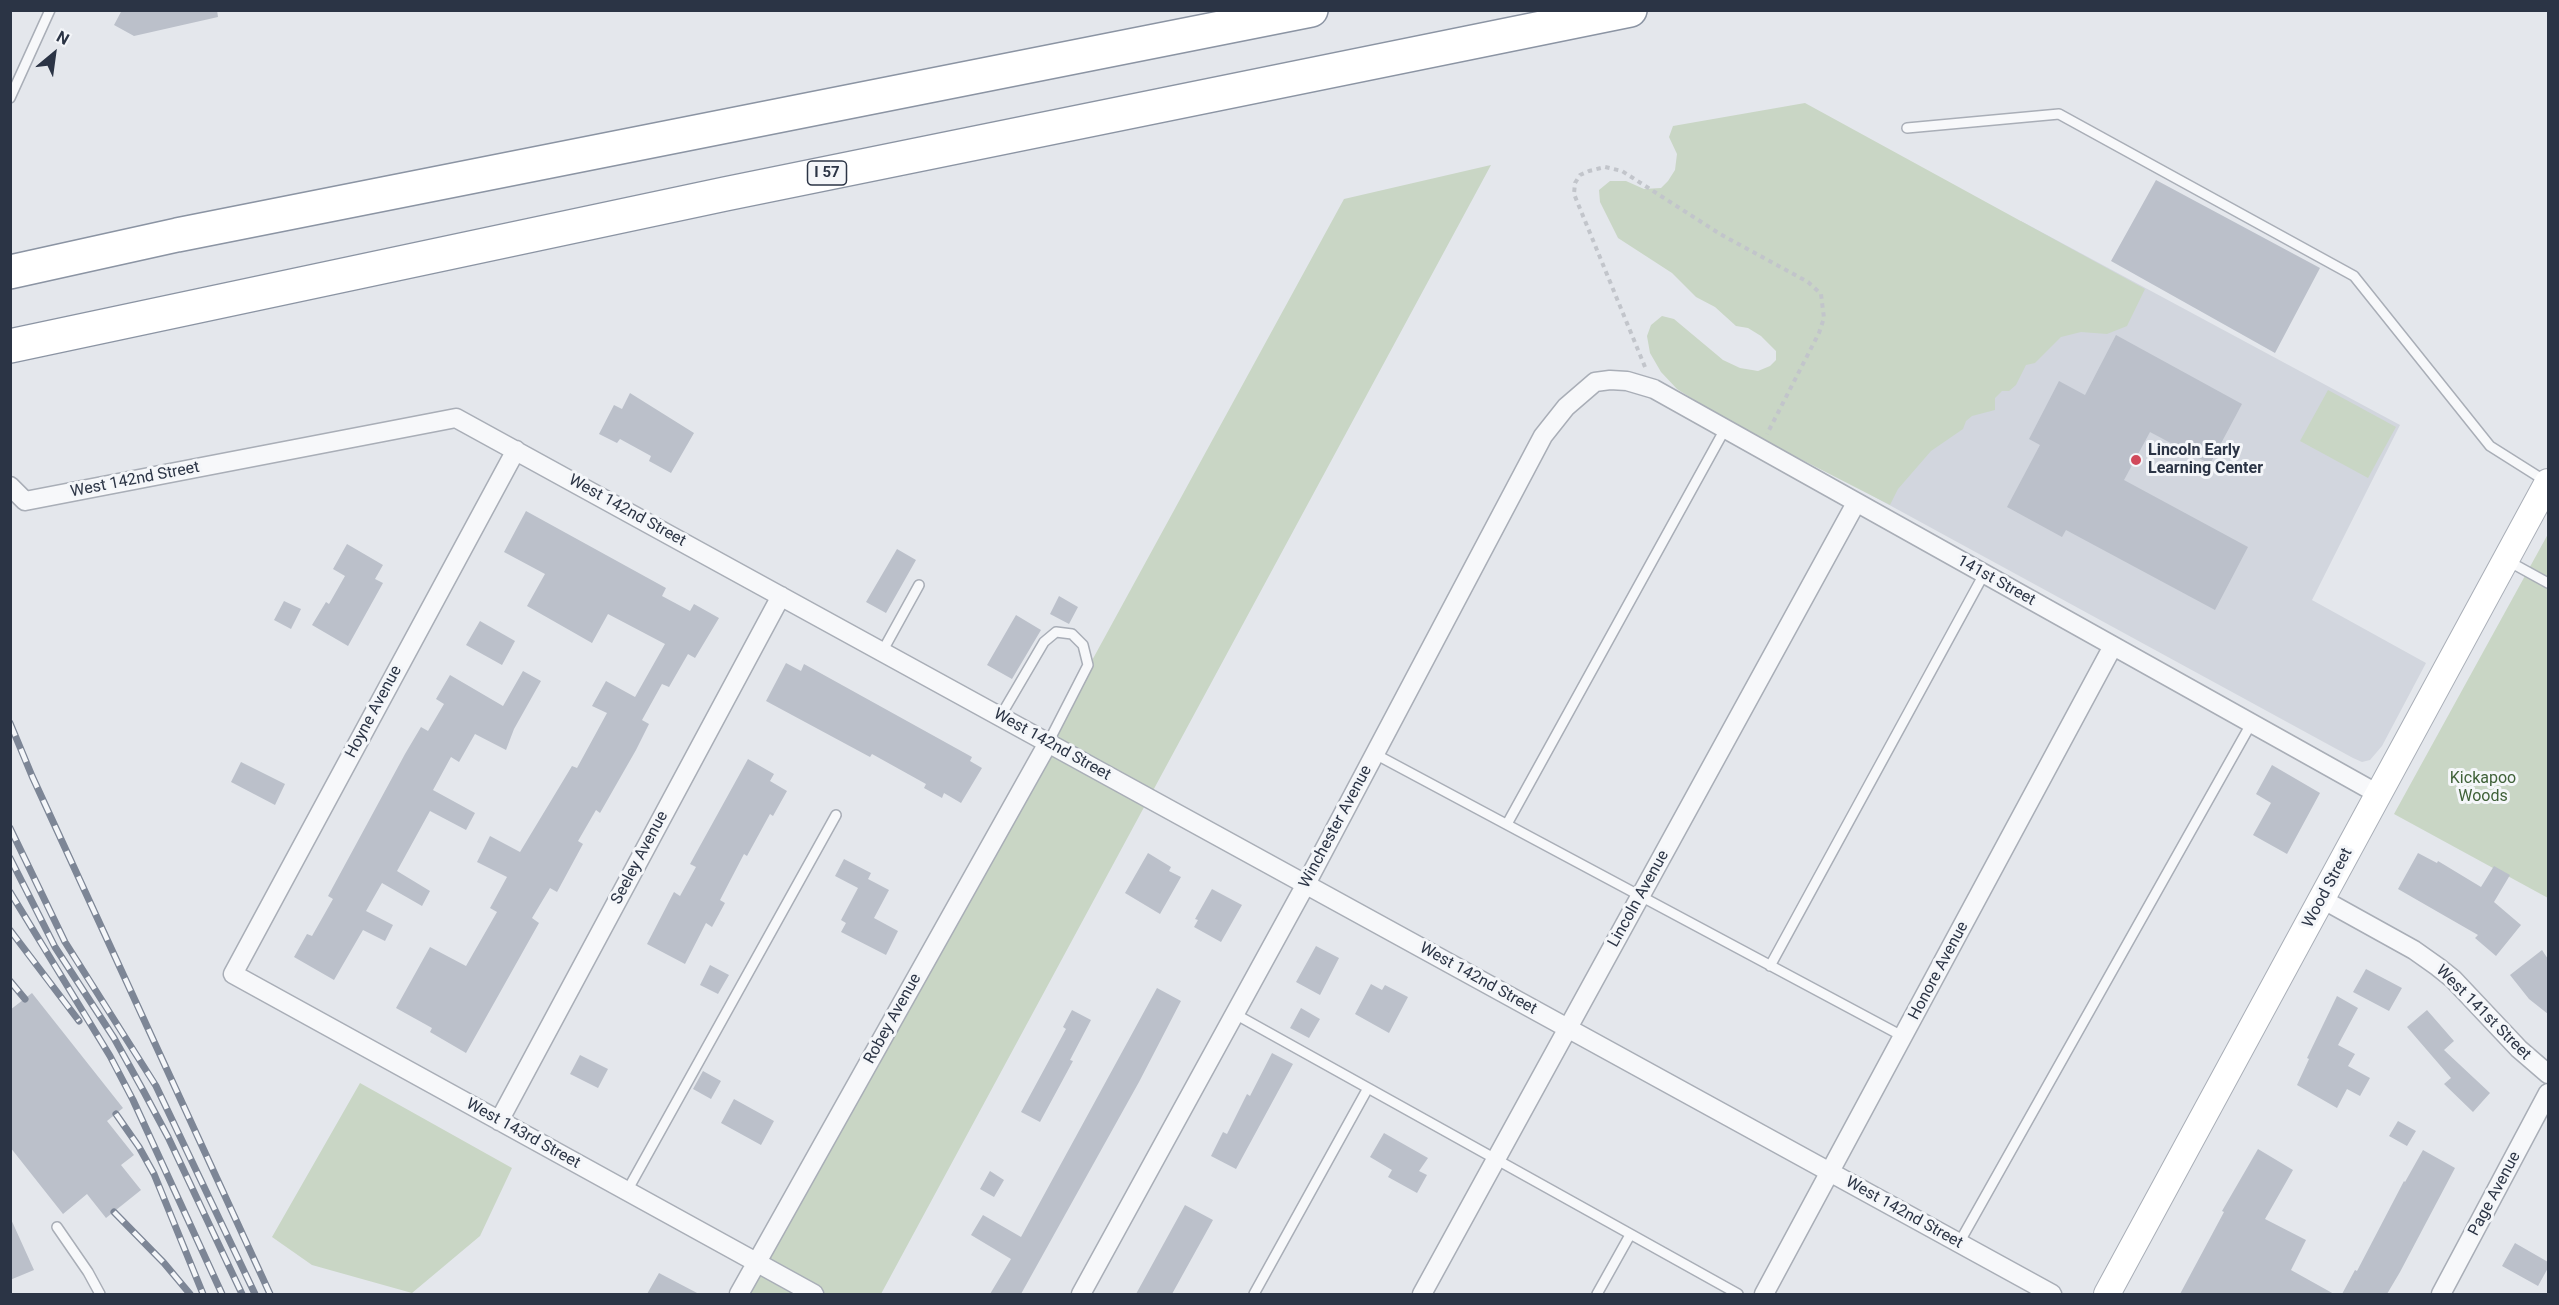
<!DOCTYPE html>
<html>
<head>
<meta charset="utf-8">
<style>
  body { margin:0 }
  #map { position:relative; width:2559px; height:1305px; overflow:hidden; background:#e4e7ec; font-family:Roboto,sans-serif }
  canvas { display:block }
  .frame { position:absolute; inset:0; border:12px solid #2b3445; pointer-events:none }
  .north { position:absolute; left:24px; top:24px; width:60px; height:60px; -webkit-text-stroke:4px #f4f6f9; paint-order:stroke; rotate:29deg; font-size:16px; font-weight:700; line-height:24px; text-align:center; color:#2b3445 }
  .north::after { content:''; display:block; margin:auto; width:21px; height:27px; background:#2b3445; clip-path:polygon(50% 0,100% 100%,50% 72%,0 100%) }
</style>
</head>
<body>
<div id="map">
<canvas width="2559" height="1305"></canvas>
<div class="frame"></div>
<div class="north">N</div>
</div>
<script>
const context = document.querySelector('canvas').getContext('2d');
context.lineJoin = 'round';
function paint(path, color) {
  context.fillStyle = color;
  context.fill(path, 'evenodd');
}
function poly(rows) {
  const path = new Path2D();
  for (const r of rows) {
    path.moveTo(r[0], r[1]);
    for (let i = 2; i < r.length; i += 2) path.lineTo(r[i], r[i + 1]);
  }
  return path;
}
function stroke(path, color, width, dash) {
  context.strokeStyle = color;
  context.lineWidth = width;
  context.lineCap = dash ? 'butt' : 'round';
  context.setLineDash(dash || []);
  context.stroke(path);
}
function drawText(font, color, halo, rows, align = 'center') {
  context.font = font + ' Roboto,sans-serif';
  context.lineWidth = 6;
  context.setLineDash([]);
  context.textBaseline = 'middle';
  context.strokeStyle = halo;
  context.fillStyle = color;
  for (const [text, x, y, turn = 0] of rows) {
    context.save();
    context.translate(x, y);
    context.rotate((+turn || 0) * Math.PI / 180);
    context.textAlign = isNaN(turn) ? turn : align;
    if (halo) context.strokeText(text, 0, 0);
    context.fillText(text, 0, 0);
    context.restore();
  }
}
const built = poly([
  [2021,221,2400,425,2312,600,2426,663,2382,746,2370,760,2362,762,2353,758,1871,495]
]);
const green = poly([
  [1805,103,2145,289,2127,326,2107,334,2081,332,2061,337,2035,363,2026,365,2016,385,2009,391,2002,391,1995,398,1995,410,1972,416,1966,421,1963,429,1931,451,1898,489,1890,505,1732,424,1677,389,1661,372,1650,353,1647,336,1651,325,1662,316,1674,319,1723,360,1740,368,1758,371,1770,366,1776,360,1776,351,1761,336,1748,328,1736,326,1715,307,1696,297,1672,273,1618,238,1600,202,1599,190,1610,181,1626,181,1644,189,1661,188,1668,181,1675,170,1677,154,1669,137,1673,126],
  [1491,165,881,1294,746,1294,1344,199],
  [2328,390,2396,427,2368,478,2300,441],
  [2548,534,2548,898,2394,814],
  [360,1083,512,1168,480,1236,412,1293,312,1265,272,1237]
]);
const building = poly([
  [122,10,217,10,218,17,134,36,114,25],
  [2156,180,2320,268,2275,353,2111,261],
  [2116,335,2242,404,2210,464,2150,432,2124,480,2248,547,2215,610,2066,530,2062,537,2007,507,2040,445,2029,439,2059,381,2085,395],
  [630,393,694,433,671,473,649,461,651,456,620,439,617,443,599,434,614,405,622,409],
  [526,511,666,588,662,596,690,611,694,604,719,618,695,658,688,654,669,687,662,684,642,720,649,724,636,750,600,813,596,810,578,841,583,844,557,892,550,888,532,918,539,923,466,1053,430,1032,432,1028,396,1008,430,947,466,966,497,912,490,908,507,877,477,862,490,836,520,852,572,766,577,768,607,713,592,706,606,681,635,697,665,644,608,614,592,643,527,606,545,574,504,552],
  [347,544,383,565,375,579,383,583,348,646,312,625,326,602,329,604,345,576,333,569],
  [897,549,916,560,886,613,866,602],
  [1059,596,1078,607,1069,624,1050,614],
  [284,601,301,609,291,629,274,620],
  [1016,615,1041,630,1012,679,987,665],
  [480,621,515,641,502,665,466,645],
  [786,663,801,671,804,664,972,757,970,761,982,768,961,803,944,793,942,798,924,788,926,784,872,754,870,757,766,701],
  [523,671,541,681,514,729,506,750,475,734,459,762,451,757,433,790,475,813,466,830,430,811,397,871,430,891,422,906,382,883,366,911,393,925,385,941,363,930,334,980,294,957,307,934,312,936,333,899,328,896,405,754,421,727,428,731,444,704,436,699,450,675,503,706],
  [748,759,774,774,770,781,787,791,773,816,770,814,747,856,744,854,720,900,725,903,712,927,706,923,685,964,647,944,674,892,680,896,696,867,690,864],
  [241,762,285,784,275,805,231,782],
  [2272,765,2320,793,2287,854,2253,835,2271,803,2256,794],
  [1148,853,1171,867,1169,871,1181,877,1160,914,1125,893],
  [2418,853,2437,863,2438,861,2481,887,2494,866,2510,875,2494,902,2521,925,2496,956,2475,938,2478,935,2398,889],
  [844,859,871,873,868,879,889,890,874,918,898,931,886,955,841,932,846,923,841,920,858,888,835,876],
  [1212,889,1242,905,1221,942,1194,927,1198,920,1195,919],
  [1316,946,1339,958,1320,995,1296,982],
  [2542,950,2548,959,2548,1014,2529,999,2510,975],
  [710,965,729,975,718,994,700,985],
  [2366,969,2402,988,2389,1011,2353,992],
  [1371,984,1382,990,1385,985,1408,997,1389,1033,1355,1014],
  [1157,988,1181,1001,1139,1082,1021,1294,990,1294,1011,1259,971,1235,983,1215,1021,1237],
  [32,993,123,1108,107,1121,134,1155,121,1165,141,1190,106,1218,87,1194,63,1214,10,1147,10,1010],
  [2337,996,2358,1008,2338,1045,2355,1054,2348,1066,2370,1078,2360,1096,2347,1089,2337,1108,2297,1085,2309,1059,2307,1058],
  [1301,1008,1320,1019,1309,1038,1290,1028],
  [1072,1010,1091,1020,1070,1060,1073,1061,1040,1122,1021,1112,1066,1029,1063,1027],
  [2427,1010,2454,1041,2444,1050,2490,1093,2473,1112,2444,1084,2451,1078,2407,1027],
  [1272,1053,1293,1064,1236,1169,1211,1156,1223,1132,1227,1134,1247,1094,1250,1096],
  [580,1055,608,1069,598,1088,570,1074],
  [703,1071,721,1081,711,1099,693,1089],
  [734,1099,774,1121,761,1145,721,1123],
  [2398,1121,2416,1131,2407,1146,2389,1136],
  [1384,1133,1428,1158,1419,1171,1427,1175,1417,1193,1388,1177,1392,1170,1370,1157],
  [2258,1149,2293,1170,2265,1219,2306,1240,2291,1270,2334,1294,2180,1294,2224,1212,2222,1211],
  [2423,1150,2455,1168,2400,1272,2387,1294,2342,1294,2355,1270,2357,1271,2404,1181,2405,1182],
  [990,1171,1004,1180,994,1197,980,1189],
  [1185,1205,1213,1220,1172,1294,1136,1294],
  [10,1217,34,1270,10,1280],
  [2515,1243,2548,1262,2548,1268,2538,1286,2502,1266],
  [659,1273,699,1294,647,1294]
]);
const path = poly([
  [1645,367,1574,194,1575,183,1580,175,1589,171,1605,167,1622,171,1720,234,1808,282,1821,294,1824,318,1819,333,1767,434]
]);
const lane = poly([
  [10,98,50,10],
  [1907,128,2059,114,2354,276,2490,446,2547,482],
  [2508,561,2548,583],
  [882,652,919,585],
  [1000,717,1044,642,1056,632,1072,634,1083,645,1088,665,1048,743],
  [1375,754,1904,1037],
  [1507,824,1725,429],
  [1770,966,1984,574],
  [1235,1014,1738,1294],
  [627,1191,836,815],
  [57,1227,88,1272,100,1294],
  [1959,1243,2251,724],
  [1254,1294,1368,1088],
  [1597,1294,1630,1235]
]);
const street = poly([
  [516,450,233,974,814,1294],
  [10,486,25,501,456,418,2052,1294],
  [2322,899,2414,950,2438,967,2453,979,2519,1049,2548,1074],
  [499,1121,781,596],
  [739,1294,1048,743],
  [1081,1294,1306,884,1543,436,1566,407,1595,382,1610,380,1627,381,1654,389,2378,794],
  [1422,1294,1856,503],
  [1764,1294,2113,646],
  [2441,1294,2548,1093]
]);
const secondary = poly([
  [2107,1294,2548,482]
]);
const highway = poly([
  [10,272,177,235,1311,10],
  [10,346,725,194,1630,10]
]);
const rail = poly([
  [10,723,32,776,270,1294],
  [10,828,65,942,156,1086,255,1294],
  [10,858,55,947,114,1038,144,1092,168,1137,242,1294],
  [10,892,110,1056,133,1100,222,1294],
  [10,930,79,1021],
  [10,981,25,999],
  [116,1114,139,1147,154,1174,203,1294],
  [114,1212,164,1263,190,1294]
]);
const markers = [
  [2136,460,6,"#d1495b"]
];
const shields = [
  [827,173,39]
];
const shieldNames = [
  ["I 57",827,173]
];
const poiNames = [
  ["Lincoln Early",2148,451],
  ["Learning Center",2148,469]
];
const streetNames = [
  ["West 142nd Street",135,480,-11],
  ["West 142nd Street",627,511,29],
  ["141st Street",1996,581,29],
  ["Hoyne Avenue",374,712,-62],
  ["West 142nd Street",1052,745,29],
  ["Winchester Avenue",1336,827,-62],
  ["Seeley Avenue",640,858,-62],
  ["Wood Street",2328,888,-62],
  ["Lincoln Avenue",1639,899,-61],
  ["Honore Avenue",1939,971,-62],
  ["West 142nd Street",1478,979,29],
  ["West 141st Street",2483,1013,45],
  ["Robey Avenue",893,1019,-61],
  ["West 143rd Street",523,1134,29],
  ["Page Avenue",2495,1194,-62],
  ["West 142nd Street",1904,1213,29]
];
const parkNames = [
  ["Kickapoo",2483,779],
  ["Woods",2483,797]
];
paint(built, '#d2d6de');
paint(green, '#c9d6c5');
paint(building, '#bbc0ca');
stroke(lane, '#a9aeb7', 12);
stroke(street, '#a9aeb7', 21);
stroke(secondary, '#a9aeb7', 28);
stroke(highway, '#8b94a3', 36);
stroke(path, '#c2c5cb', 4, [4.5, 4.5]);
stroke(lane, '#f7f8fa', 9);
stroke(street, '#f7f8fa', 18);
stroke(secondary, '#fff', 26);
stroke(highway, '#fff', 33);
stroke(rail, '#7d8696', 7);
stroke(rail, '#f4f6f9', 4.5, [14]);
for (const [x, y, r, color] of markers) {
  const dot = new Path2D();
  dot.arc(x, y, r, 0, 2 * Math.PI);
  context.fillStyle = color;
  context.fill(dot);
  stroke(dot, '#f4f6f9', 2);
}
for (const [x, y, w] of shields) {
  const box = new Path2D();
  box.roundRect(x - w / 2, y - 12, w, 24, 4.5);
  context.fillStyle = '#f4f6f9';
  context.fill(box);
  stroke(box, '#2b3445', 1.5);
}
drawText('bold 15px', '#2b3445', null, shieldNames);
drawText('bold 16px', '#2b3445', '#f4f6f9', poiNames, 'left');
drawText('16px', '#2b3445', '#f4f6f9', streetNames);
drawText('16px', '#3f6138', '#f4f6f9', parkNames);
</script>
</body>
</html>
